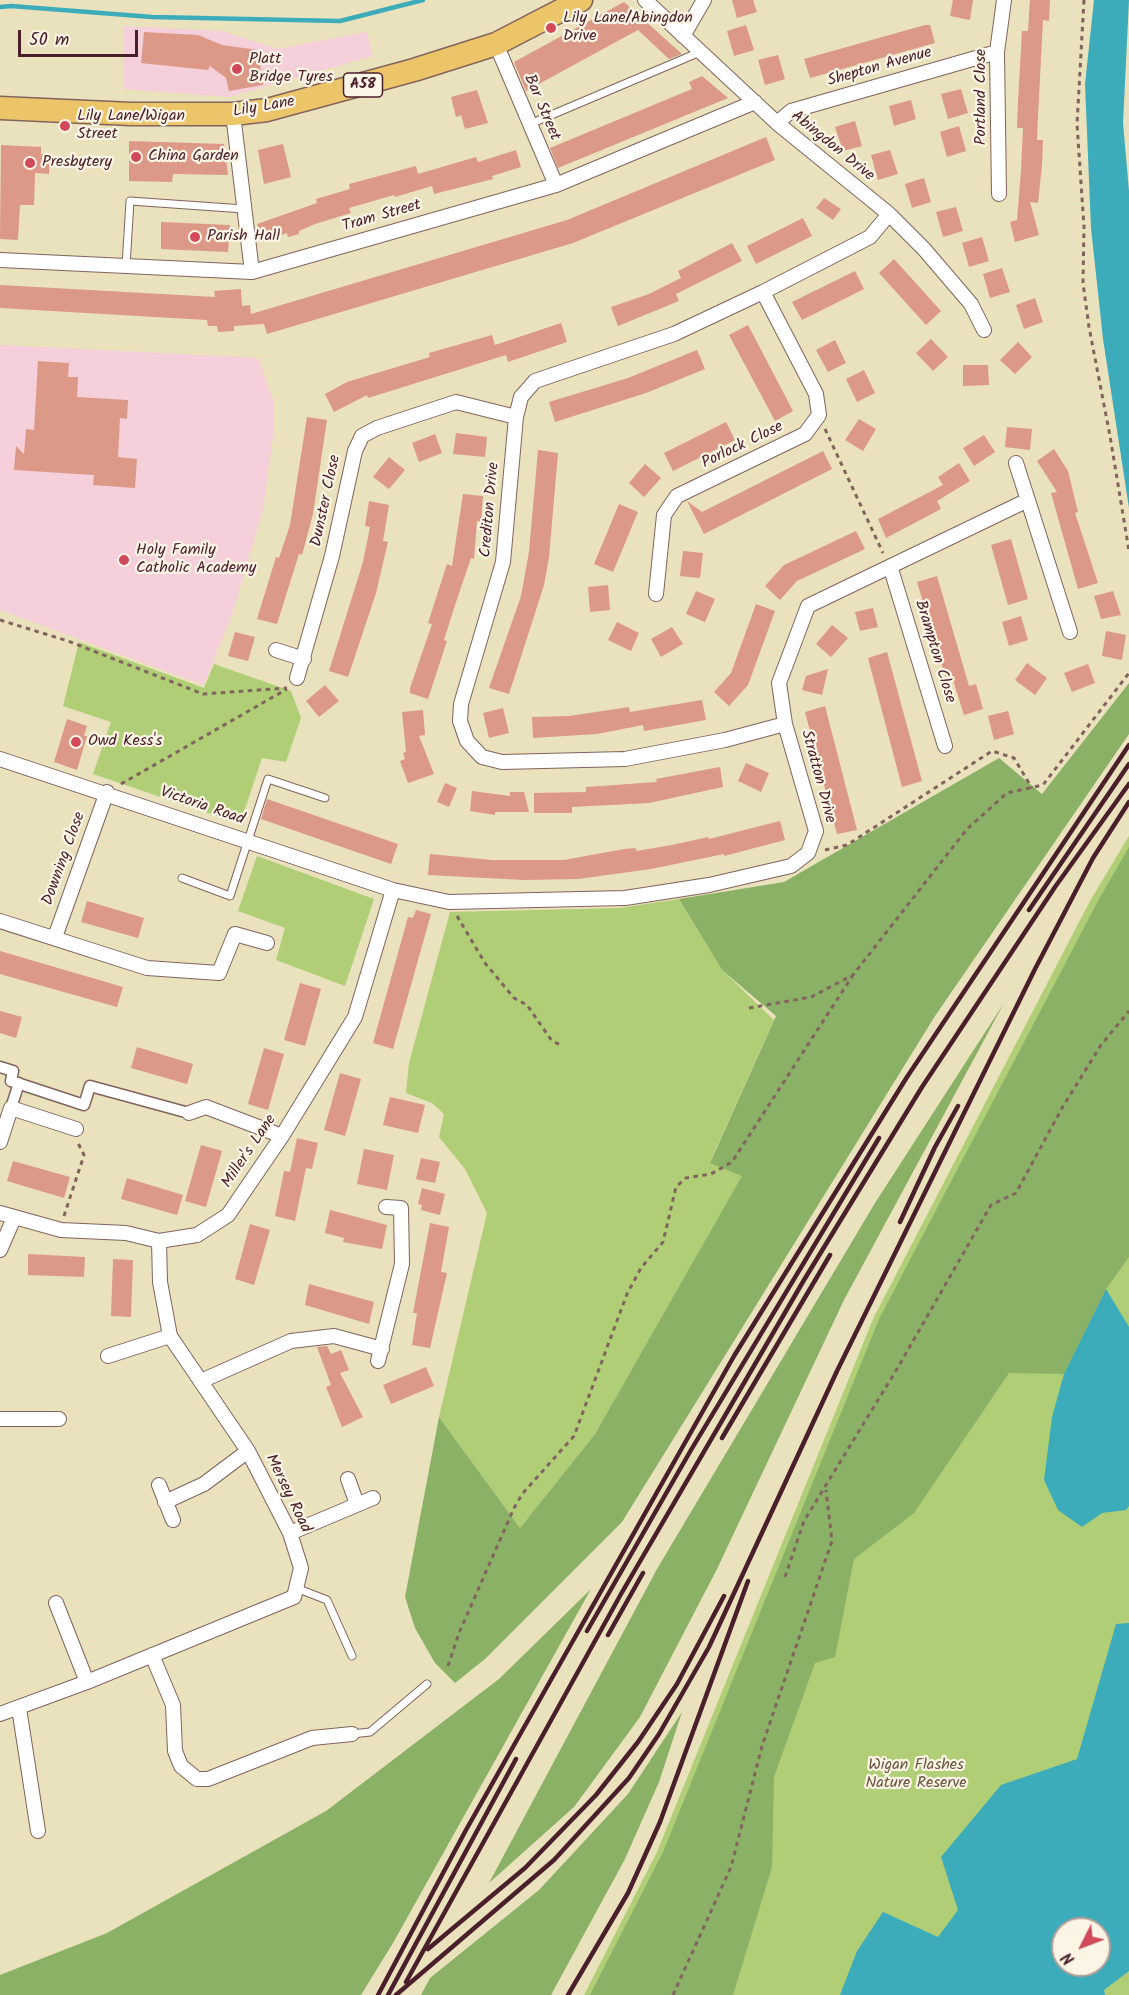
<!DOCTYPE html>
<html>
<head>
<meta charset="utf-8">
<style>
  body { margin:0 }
  #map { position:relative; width:1129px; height:1995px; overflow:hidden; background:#eae1bd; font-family:Kalam,sans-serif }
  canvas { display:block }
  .north { position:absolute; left:1051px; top:1917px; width:60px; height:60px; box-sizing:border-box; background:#fcf5e5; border:2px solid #b59f9b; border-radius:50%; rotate:228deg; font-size:16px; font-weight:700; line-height:24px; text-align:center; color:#4a1f2b }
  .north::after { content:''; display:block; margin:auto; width:21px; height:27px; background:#d1495b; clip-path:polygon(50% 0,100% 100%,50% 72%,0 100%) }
  .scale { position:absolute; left:18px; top:30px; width:120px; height:27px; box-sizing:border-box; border:3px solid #4a1f2b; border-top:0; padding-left:8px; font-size:18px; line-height:21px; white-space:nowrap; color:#4a1f2b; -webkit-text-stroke:4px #fcf5e5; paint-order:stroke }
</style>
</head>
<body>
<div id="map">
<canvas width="1129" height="1995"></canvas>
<div class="north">N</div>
<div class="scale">50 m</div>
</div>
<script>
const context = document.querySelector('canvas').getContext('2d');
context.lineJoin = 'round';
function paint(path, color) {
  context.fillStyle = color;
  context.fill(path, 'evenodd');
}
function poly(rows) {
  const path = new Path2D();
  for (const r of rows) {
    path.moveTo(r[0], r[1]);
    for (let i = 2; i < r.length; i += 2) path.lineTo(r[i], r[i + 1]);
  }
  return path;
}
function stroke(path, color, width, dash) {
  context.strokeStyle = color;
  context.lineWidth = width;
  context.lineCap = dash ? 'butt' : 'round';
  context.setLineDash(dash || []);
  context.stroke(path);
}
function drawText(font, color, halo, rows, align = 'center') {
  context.font = font + ' Kalam,sans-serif';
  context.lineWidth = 4.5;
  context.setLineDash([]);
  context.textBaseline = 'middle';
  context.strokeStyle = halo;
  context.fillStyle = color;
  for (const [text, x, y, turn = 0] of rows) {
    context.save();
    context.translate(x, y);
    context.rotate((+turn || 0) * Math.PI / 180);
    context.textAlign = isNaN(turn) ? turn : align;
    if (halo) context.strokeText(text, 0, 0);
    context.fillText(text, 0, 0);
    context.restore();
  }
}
const built = poly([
  [123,26,222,31,277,49,367,32,373,56,229,97,123,89],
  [0,345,258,358,274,402,273,437,263,509,233,612,204,685,0,610]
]);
const green = poly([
  [79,642,204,688,214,664,291,691,301,718,286,762,262,758,240,824,93,774,111,722,63,706],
  [1129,836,1129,1995,584,1995,657,1852,873,1319,1090,901],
  [1063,1929,1099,1929,1099,1965,1063,1965],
  [257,856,374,899,345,986,276,960,285,928,238,911],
  [679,899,722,970,774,1020,710,1162,743,1176,595,1434,520,1528,439,1417,487,1213,465,1169,439,1137,444,1114,432,1103,406,1093,409,1063,450,912,619,908]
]);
const forest = poly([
  [1129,683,1129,734,935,1016,622,1522,485,1659,455,1683,435,1663,415,1628,405,1597,439,1417,520,1528,595,1434,742,1176,710,1163,776,1016,722,970,679,899,784,882,999,758,1042,794],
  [1129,847,1129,1257,1106,1289,1064,1374,1009,1373,914,1513,854,1559,835,1657,815,1663,774,1777,772,1867,733,1995,590,1995,663,1852,879,1319,1099,899],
  [1004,1003,844,1300,717,1569,640,1717,574,1807,489,1883,657,1569,875,1203],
  [591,1589,393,1943,361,1995,0,1995,0,1975,107,1933,326,1811,499,1679],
  [682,1712,659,1782,625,1859,551,1995,421,1995,430,1978,539,1890,628,1794]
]);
const water = poly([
  [1094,0,1129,0,1123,123,1129,191,1129,508,1103,339,1091,228,1085,84],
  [1106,1289,1129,1327,1129,1506,1126,1510,1102,1513,1082,1527,1058,1510,1044,1480,1052,1417,1064,1374],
  [1129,1623,1129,1971,1104,1990,1105,1995,840,1995,857,1951,883,1912,938,1937,958,1910,941,1857,1001,1785,1077,1759,1116,1624],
  [1063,1929,1099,1929,1099,1965,1063,1965]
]);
const stream = poly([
  [0,7,11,6,152,17,340,21,423,0]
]);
const building = poly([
  [732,0,753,0,757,12,737,18],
  [953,0,973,0,970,20,950,16],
  [1030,0,1050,0,1049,21,1043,20,1038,116,1037,140,1043,140,1042,165,1038,203,1030,202,1039,235,1015,242,1010,222,1017,220,1021,171,1023,128,1017,128,1018,102,1022,31,1028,31],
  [624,2,682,54,669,59,638,30,526,91,514,62],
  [746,25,754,50,734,56,727,31],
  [925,25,930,25,935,43,810,78,804,59],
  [144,32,198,35,222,45,258,50,263,85,229,91,226,78,210,66,208,70,141,63],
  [778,55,785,79,765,85,758,60],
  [702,76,728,98,558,168,550,148,692,89,689,82],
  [961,89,968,113,948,119,941,94],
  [477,90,488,123,465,129,461,115,456,117,451,97],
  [911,100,916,119,894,126,889,106],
  [855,121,862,146,843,151,835,127],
  [959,126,966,151,947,157,940,132],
  [766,137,775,160,573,243,267,334,264,324,234,326,234,331,218,332,217,326,208,326,207,320,0,308,0,285,215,297,214,291,241,289,242,306,250,305,251,314,567,220],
  [129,141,224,144,228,175,173,174,172,182,129,181],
  [283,144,291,177,264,184,258,150],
  [1,145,41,147,41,154,50,154,49,174,35,173,34,205,20,205,18,240,0,239],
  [516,150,521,167,492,176,493,179,434,194,432,186,395,197,394,195,349,208,351,213,315,224,299,231,299,234,288,237,287,233,263,241,257,224,317,203,316,199,350,189,349,184,416,166,418,174,476,157,478,162],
  [890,150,898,174,878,180,871,155],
  [924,178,931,202,912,208,905,184],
  [824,198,841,209,833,220,816,208],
  [956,207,963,231,943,237,936,212],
  [803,218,812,236,756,264,747,246],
  [161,222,230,225,228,252,161,249],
  [982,237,989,261,969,267,962,243],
  [732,243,742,261,676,294,679,301,618,326,611,307,649,294,681,278,678,271],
  [894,259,941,311,926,325,879,273],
  [1002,268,1010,292,990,298,983,274],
  [855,271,864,289,802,320,792,302],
  [1035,298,1043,322,1024,329,1016,305],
  [561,323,567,342,508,362,506,355,368,398,367,395,334,412,325,394,347,382,430,357,429,353,492,335,495,345],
  [748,325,793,411,775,421,729,335],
  [931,339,948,357,933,371,916,353],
  [835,340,846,363,828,372,816,350],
  [1018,342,1032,357,1015,374,1000,360],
  [697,350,705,369,646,393,555,422,549,402,628,378],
  [38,361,69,363,68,377,78,377,77,397,128,400,127,419,120,418,118,457,137,459,135,488,93,485,94,475,14,470,16,446,24,454,26,429,34,430],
  [963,365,988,365,989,385,963,386],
  [864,370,875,393,857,402,846,379],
  [307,417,327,420,313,514,302,555,299,554,277,624,257,619,276,557,279,558,290,525],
  [859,419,876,429,863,451,845,440],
  [726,422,735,440,673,471,664,453],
  [1007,427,1032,429,1030,450,1005,447],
  [456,433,487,437,485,457,453,454],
  [435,434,442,453,419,462,412,443],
  [984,435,995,452,974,466,963,448],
  [1054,449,1068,471,1078,512,1075,513,1098,583,1078,589,1051,493,1057,492,1037,461],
  [538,450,558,453,549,557,544,585,509,694,489,688,521,596,529,552],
  [823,451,832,469,704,534,687,501,702,512],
  [389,457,405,470,389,489,373,477],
  [959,463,970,481,937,501,941,509,886,538,878,519,943,485,938,477],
  [645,464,661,478,644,497,629,483],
  [463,494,483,496,481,522,477,521,474,559,471,558,455,605,444,640,447,641,428,699,410,693,410,688,432,624,428,623,447,564,452,566],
  [369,501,389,505,383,541,388,542,376,593,348,677,329,671,363,562,370,527,365,526],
  [619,504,638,512,613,572,594,564],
  [856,531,865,549,797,581,780,600,765,586,784,565],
  [1011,539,1028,599,1008,605,991,545],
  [683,551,703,553,700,578,680,576],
  [937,576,969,686,976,684,983,709,964,715,952,677,946,679,917,582],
  [608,585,610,610,590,612,588,587],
  [696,591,715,599,705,622,686,614],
  [1113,591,1121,615,1101,619,1094,596],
  [756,604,775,611,748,685,729,706,714,692,731,673],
  [873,608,878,627,860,631,855,612],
  [1021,616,1028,640,1009,646,1002,622],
  [617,622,639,633,631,651,608,640],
  [832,625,848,638,831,657,816,644],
  [672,627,683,644,661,657,651,639],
  [1106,631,1126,635,1122,660,1102,656],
  [235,632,255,637,248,661,228,656],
  [887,652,922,781,902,787,868,658],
  [1027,663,1047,678,1035,695,1015,680],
  [1088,664,1095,683,1072,692,1064,673],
  [828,669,822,695,802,690,806,676],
  [325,685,339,701,319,717,306,701],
  [702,700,706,720,644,731,643,725,597,734,533,738,532,717,569,716,629,707,630,712],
  [825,706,857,830,837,834,805,712],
  [503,708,509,733,489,738,483,713],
  [423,710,425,735,419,736,434,774,408,783,400,761,405,759,403,753,406,752,402,712],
  [1008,711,1014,734,994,740,988,716],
  [67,719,87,726,84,736,87,736,77,770,54,762],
  [746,763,769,773,761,792,738,781],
  [720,767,723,787,649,803,572,807,572,813,534,813,534,793,586,792,586,787,657,782,656,779],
  [445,783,457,788,449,807,437,802],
  [472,791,510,796,510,792,524,792,529,812,495,812,495,815,470,811],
  [267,799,398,844,391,864,261,819],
  [780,821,785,840,724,856,724,854,651,869,578,879,524,880,428,875,430,854,492,860,564,860,624,849,636,848,636,851,672,845,708,837,709,839],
  [87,901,144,918,138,938,81,922],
  [416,910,431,914,393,1049,373,1043,408,917,413,918],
  [0,951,123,987,117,1007,0,974],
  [300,983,321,989,305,1046,284,1040],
  [0,1011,22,1017,16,1038,0,1033],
  [137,1047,193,1064,187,1084,131,1068],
  [264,1048,284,1054,268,1110,248,1104],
  [340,1073,361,1079,345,1136,324,1130],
  [390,1097,425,1105,418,1133,383,1125],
  [297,1138,318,1143,312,1169,306,1168,295,1221,275,1216,284,1171,290,1172],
  [201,1145,222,1151,206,1207,185,1201],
  [364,1149,394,1155,387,1190,357,1184],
  [421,1158,440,1162,435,1183,416,1179],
  [13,1161,70,1177,64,1198,7,1181],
  [127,1178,183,1195,177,1215,121,1199],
  [422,1188,445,1194,440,1215,421,1210,422,1205,418,1204],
  [330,1210,387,1225,382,1249,343,1242,344,1238,325,1233],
  [430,1223,449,1227,441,1272,447,1273,430,1348,412,1345,417,1313,413,1313],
  [250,1224,270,1230,254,1285,235,1279],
  [28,1254,85,1257,84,1277,28,1275],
  [113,1259,133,1260,131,1317,111,1316],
  [309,1284,374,1302,369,1324,305,1305],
  [327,1346,331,1354,341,1350,349,1370,340,1373,363,1417,342,1427,326,1387,331,1385,317,1347],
  [426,1367,434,1386,391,1404,383,1385]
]);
const path = poly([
  [1084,0,1077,124,1084,227,1083,283,1089,327,1110,436,1129,551],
  [825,429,883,553],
  [0,620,68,641,203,694,287,688],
  [121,784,287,689],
  [825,850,847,845,992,751,1014,758,1032,788],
  [457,916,485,963,514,998,527,1005,552,1041,561,1045],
  [749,1008,811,997,853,975,967,829,1007,793,1043,785,1129,673],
  [64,1216,84,1155,78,1143],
  [785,1577,804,1521,897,1369,991,1205,1016,1193,1062,1108,1101,1045,1129,1011],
  [448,1666,459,1633,514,1508,523,1493,574,1436,627,1294,641,1268,663,1242,676,1187,686,1178,711,1174,732,1162,853,975],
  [673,1995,731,1867,762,1746,832,1541,826,1490]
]);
const service = poly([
  [530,124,700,52],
  [126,266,130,201,244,209],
  [182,878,230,896,268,779,325,798],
  [296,1588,327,1600,352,1656],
  [352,1734,370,1732,427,1684]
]);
const pedestrian = poly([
  [0,1067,13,1071,11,1081,84,1105,90,1086,189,1113],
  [11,1108,19,1083]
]);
const minor = poly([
  [645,0,777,123,889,214,924,249,971,304,984,330],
  [683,36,704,0],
  [496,44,556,185],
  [233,114,252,272],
  [777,123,791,111,997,52],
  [999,194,997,52,1004,0],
  [0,260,252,272,556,185,755,102],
  [1016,463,1070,632],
  [891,569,945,746],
  [656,594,664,515,677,496,805,434,819,415,816,394,763,292],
  [276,650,304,659],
  [297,678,332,556,355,451,362,436,377,428,456,402,516,417],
  [785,724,725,740,625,759,502,762,482,757,467,741,460,721,461,704,503,562,516,417,521,397,535,381,674,334,763,292,870,237,889,214],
  [0,759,393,890,449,902,625,898,709,885,791,866,808,853,816,831,785,724,779,683,808,606,1028,500],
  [0,921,147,968,219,973,235,934,267,943],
  [55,937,107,792],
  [189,1113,206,1107,282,1136],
  [0,1142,11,1108,76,1129],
  [0,1213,61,1230,126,1233,159,1241,197,1235,228,1215,282,1136,355,1017,393,890],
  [0,1250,14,1218],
  [108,1356,170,1336],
  [378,1361,402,1264,401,1208,386,1207],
  [201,1381,291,1341,334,1336,382,1349],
  [0,1419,59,1419],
  [348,1479,357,1504],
  [159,1485,173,1520],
  [165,1502,204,1484,248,1451],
  [290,1533,373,1498],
  [56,1603,87,1682],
  [152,1655,173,1705,175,1751,181,1766,197,1779,208,1779,312,1738,352,1734],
  [19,1708,38,1831],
  [0,1714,87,1682,294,1597,301,1568,290,1533,248,1451,170,1336,160,1282,159,1241]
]);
const primary = poly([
  [0,108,131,114,233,114,267,110,414,70,496,44,581,0]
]);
const rail = poly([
  [1029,910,1129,764],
  [900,1222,935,1147,958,1106],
  [722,1438,830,1255],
  [587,1631,691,1450,879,1138],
  [608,1635,643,1573],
  [428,1949,525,1868,596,1795,638,1742,677,1684,724,1596],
  [406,1982,621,1594,804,1280,922,1087,1055,887,1129,784],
  [378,1995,466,1830,734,1356,907,1077,1129,745],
  [388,1995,516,1759],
  [396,1995,554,1860,629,1778,659,1734,709,1647,837,1371,1035,969,1093,858,1129,802],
  [568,1995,628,1893,660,1822,748,1581]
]);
const markers = [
  [551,28,6,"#d1495b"],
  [237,69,6,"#d1495b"],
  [65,126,6,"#d1495b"],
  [136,157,6,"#d1495b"],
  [30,163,6,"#d1495b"],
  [195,237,6,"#d1495b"],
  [124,560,6,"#d1495b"],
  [76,742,6,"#d1495b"]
];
const shields = [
  [363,85,39]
];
const shieldNames = [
  ["A58",363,85]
];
const poiNames = [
  ["Lily Lane/Abingdon",563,19],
  ["Drive",563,37],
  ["Platt",249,60],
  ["Bridge Tyres",249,78],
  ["Lily Lane/Wigan",77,117],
  ["Street",77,135],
  ["China Garden",148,157],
  ["Presbytery",42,163],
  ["Parish Hall",207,237],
  ["Holy Family",136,551],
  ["Catholic Academy",136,569],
  ["Owd Kess's",88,742]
];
const streetNames = [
  ["Shepton Avenue",880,68,-16],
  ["Portland Close",982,97,-90],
  ["Lily Lane",264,108,-10],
  ["Bar Street",541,108,67],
  ["Abingdon Drive",832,147,39],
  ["Tram Street",382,217,-16],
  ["Porlock Close",743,446,-26],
  ["Dunster Close",327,501,-78],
  ["Crediton Drive",491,510,-85],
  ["Brampton Close",934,652,73],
  ["Stratton Drive",817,777,75],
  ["Victoria Road",202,807,19],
  ["Downing Close",65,859,-70],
  ["Miller's Lane",250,1152,-56],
  ["Mersey Road",287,1494,64]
];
const parkNames = [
  ["Wigan Flashes",916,1766],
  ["Nature Reserve",916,1784]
];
paint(built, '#f5cfd9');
paint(green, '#afce76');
paint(forest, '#8bb167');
paint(water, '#3cabba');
stroke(stream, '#3cabba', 4.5);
paint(building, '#dc9987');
stroke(service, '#82635e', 9);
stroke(pedestrian, '#82635e', 13);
stroke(minor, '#82635e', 16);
stroke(primary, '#82635e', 25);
stroke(path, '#82635e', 3, [4.5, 4.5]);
stroke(service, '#fff', 7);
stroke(pedestrian, '#fff', 10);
stroke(minor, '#fff', 14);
stroke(primary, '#edc569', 22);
stroke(rail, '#4a1f2b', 4.5);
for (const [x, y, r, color] of markers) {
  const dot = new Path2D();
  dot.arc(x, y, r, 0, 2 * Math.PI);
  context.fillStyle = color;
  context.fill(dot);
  stroke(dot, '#fcf5e5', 2);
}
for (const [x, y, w] of shields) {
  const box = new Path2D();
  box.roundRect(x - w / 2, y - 12, w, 24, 4.5);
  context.fillStyle = '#fcf5e5';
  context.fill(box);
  stroke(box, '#4a1f2b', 1.5);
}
drawText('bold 15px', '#4a1f2b', null, shieldNames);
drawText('16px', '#4a1f2b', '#fcf5e5', poiNames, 'left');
drawText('16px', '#4a1f2b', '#fcf5e5', streetNames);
drawText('16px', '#685442', '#fcf5e5', parkNames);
</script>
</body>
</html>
